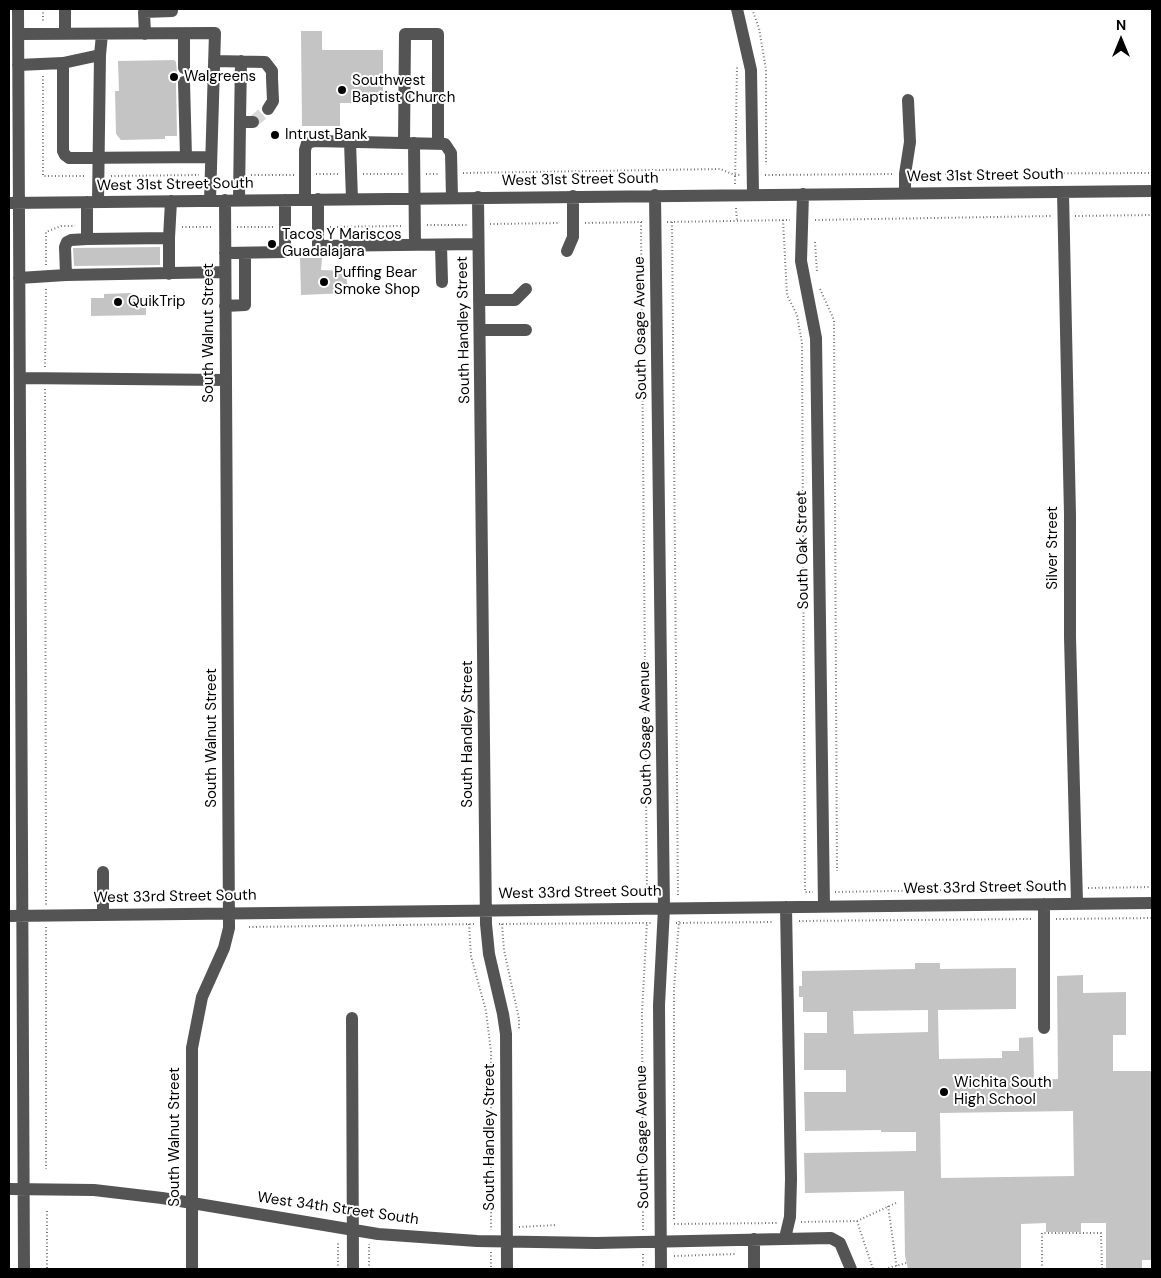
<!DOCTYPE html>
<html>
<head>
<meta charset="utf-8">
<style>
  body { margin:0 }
  #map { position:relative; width:1161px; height:1278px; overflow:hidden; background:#fff; font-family:"DM Sans",sans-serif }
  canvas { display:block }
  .frame { position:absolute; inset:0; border:10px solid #000; pointer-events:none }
  .north { position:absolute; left:1096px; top:15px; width:50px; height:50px; -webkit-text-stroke:4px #fff; paint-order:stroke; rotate:0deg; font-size:14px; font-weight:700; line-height:20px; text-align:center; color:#000 }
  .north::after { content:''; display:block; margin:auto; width:18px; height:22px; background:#000; clip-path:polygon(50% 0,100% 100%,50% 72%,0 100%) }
</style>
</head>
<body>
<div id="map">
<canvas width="1161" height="1278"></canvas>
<div class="frame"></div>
<div class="north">N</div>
</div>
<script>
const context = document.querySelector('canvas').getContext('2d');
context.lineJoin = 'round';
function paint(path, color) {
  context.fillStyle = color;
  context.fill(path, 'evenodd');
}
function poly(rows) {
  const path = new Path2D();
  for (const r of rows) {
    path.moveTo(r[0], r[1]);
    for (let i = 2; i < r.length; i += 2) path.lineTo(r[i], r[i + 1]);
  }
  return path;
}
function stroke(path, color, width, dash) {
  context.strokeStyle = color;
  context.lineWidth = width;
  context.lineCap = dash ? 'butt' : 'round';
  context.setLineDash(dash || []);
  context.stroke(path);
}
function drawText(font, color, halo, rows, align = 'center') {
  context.font = font + ' "DM Sans",sans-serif';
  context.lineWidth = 4;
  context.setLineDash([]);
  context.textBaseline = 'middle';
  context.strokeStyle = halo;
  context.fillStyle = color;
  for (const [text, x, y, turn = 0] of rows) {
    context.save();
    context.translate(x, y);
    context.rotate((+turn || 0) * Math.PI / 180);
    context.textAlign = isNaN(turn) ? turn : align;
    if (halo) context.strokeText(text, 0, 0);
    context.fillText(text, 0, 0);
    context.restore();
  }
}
const building = poly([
  [301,31,322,31,322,50,383,50,383,103,340,103,340,126,302,126],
  [174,60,176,62,177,72,180,75,176,82,177,136,165,136,165,139,121,140,116,134,115,91,119,91,118,61],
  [160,247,160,265,74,266,73,248],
  [300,258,322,258,321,270,346,271,348,293,301,295],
  [131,293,131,298,146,297,146,315,91,316,91,298,104,298,104,294],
  [915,963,940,963,940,969,1016,968,1016,1009,938,1010,939,1059,1002,1058,1002,1051,1019,1051,1019,1038,1033,1037,1034,1080,1058,1079,1057,976,1083,975,1083,993,1126,992,1126,1035,1113,1035,1113,1071,1152,1071,1152,1260,1142,1260,1142,1269,1106,1269,1106,1223,1081,1223,1081,1232,1046,1232,1046,1223,1021,1224,1021,1269,908,1269,905,1256,904,1191,805,1193,804,1153,916,1151,916,1132,881,1132,881,1130,805,1131,804,1092,846,1092,846,1070,804,1070,804,1033,827,1033,827,1012,803,1012,803,997,799,997,799,986,802,986,802,971,915,969],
  [928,1010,928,1032,854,1034,853,1011],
  [1073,1111,1074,1176,941,1178,940,1113]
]);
const minorTunnel = poly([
  [253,122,268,109]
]);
const path = poly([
  [43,9,43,21],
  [752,9,759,28,766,70,766,165],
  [43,76,43,176,86,176],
  [463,173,720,169,735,175,740,175],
  [316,174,339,174],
  [363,174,404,174],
  [426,174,439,174],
  [917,174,1152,173],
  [251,175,294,175],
  [765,175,892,174],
  [111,176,199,175],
  [735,184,737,66],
  [736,208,737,221],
  [1075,216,1152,215],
  [783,220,787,295,797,315,802,343,805,892,813,892],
  [815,220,1053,216],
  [641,222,647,897],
  [667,222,790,220],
  [672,222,678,897],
  [585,223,643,222],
  [490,224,560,223],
  [427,225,468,225],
  [182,227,213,227],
  [237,227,273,227],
  [330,227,403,226],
  [815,242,817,272],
  [46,265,46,232,61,226,75,226],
  [820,289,834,320,837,871],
  [45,367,46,289],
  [45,389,46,905],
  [1088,888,1152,887],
  [835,892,1066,888],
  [1056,919,1152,918],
  [799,921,1031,919],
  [676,923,774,922],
  [469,924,471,956,486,1011,491,1052,491,1230],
  [499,924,651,923],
  [502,924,504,950,519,1019,519,1029],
  [46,927,46,1169],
  [249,927,474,924],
  [888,1206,897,1269],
  [47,1211,47,1269],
  [674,1219,674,989,679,921],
  [857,1221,896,1203],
  [801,1222,857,1221,873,1269],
  [674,1224,777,1223],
  [519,1227,557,1225],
  [643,1230,642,1012,647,922],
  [491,1252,491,1269],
  [643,1254,643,1269],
  [674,1256,736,1254],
  [338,1269,338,1243,340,1243],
  [369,1269,369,1244],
  [885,1269,906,1263],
  [1042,1269,1042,1233,1101,1233,1102,1269]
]);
const minor = poly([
  [18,9,24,1269],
  [65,9,65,34],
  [737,9,751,70,753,194],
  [18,34,215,33,210,201],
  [145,34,144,12,172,11,172,9],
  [184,34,184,68],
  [214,61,265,62,272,71,272,78,273,101,268,109],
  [241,61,240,122,253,122],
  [63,63,63,151,65,155,69,158,210,157],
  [18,65,63,63,100,55],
  [184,82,186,157],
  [350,142,352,199],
  [404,143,405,34,438,34,438,144],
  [414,143,415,245],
  [1063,192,1070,515,1070,637,1077,903],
  [905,193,905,174,910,142,908,100],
  [803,194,801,261,816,338,824,906],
  [655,195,664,908,659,1005,661,1269],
  [478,197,486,924,489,954,503,1014,506,1034,507,1269],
  [305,199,305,150,307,143,315,141,445,144,451,153,452,198],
  [318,199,318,246,478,244],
  [239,200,240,122],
  [87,202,87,239,169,238,171,201],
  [98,202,100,55,102,34],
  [9,203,1152,191],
  [441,245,442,282],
  [567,251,573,237,573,196],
  [225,253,285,252,285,200],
  [169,274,169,238],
  [66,275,65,247,67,242,71,240,87,239],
  [19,278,66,275,225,272],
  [479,300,515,300,526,289],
  [225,306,245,305,245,253],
  [480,330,526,330],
  [20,378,226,380],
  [103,872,103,914],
  [1044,904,1044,1028],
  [9,916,1152,903],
  [352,1018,353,1269],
  [9,1189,94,1190,162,1198,378,1234,477,1241,596,1243,831,1238,840,1243,851,1269],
  [785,1238,790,1217,791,1179,786,907],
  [754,1239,754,1269],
  [192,1269,192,1048,202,997,224,948,229,928,225,200]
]);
const markers = [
  [174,77,5,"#000"],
  [342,90,5,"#000"],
  [275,135,5,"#000"],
  [272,244,5,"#000"],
  [324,282,5,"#000"],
  [118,302,5,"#000"],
  [944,1092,5,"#000"]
];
const poiNames = [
  ["Walgreens",184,77],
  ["Southwest",352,81],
  ["Baptist Church",352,98],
  ["Intrust Bank",285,135],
  ["Tacos Y Mariscos",282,235],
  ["Guadalajara",282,252],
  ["Puffing Bear",334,273],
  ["Smoke Shop",334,290],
  ["QuikTrip",128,302],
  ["Wichita South",954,1083],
  ["High School",954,1100]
];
const streetNames = [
  ["West 31st Street South",985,176,-1],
  ["West 31st Street South",580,180,-1],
  ["West 31st Street South",175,185,-1],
  ["South Osage Avenue",641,328,-91],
  ["South Handley Street",464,330,-91],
  ["South Walnut Street",209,333,-90],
  ["Silver Street",1053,548,-90],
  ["South Oak Street",803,550,-91],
  ["South Osage Avenue",646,733,-91],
  ["South Handley Street",468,734,-90],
  ["South Walnut Street",212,738,-90],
  ["West 33rd Street South",985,888,-1],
  ["West 33rd Street South",580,893,-1],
  ["West 33rd Street South",175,897,-1],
  ["South Walnut Street",175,1137,-90],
  ["South Handley Street",490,1137,-90],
  ["South Osage Avenue",643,1137,-91],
  ["West 34th Street South",338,1209,8]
];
paint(building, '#c4c4c4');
stroke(minorTunnel, '#d9d9d9', 12, [12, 6]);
stroke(path, '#767676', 2, [1, 2.5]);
stroke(minor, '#545454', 12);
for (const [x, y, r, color] of markers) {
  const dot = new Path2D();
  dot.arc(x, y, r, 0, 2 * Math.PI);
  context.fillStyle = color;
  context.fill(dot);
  stroke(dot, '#fff', 2);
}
drawText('15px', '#000', '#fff', poiNames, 'left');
drawText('15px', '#000', '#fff', streetNames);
</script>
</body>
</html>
